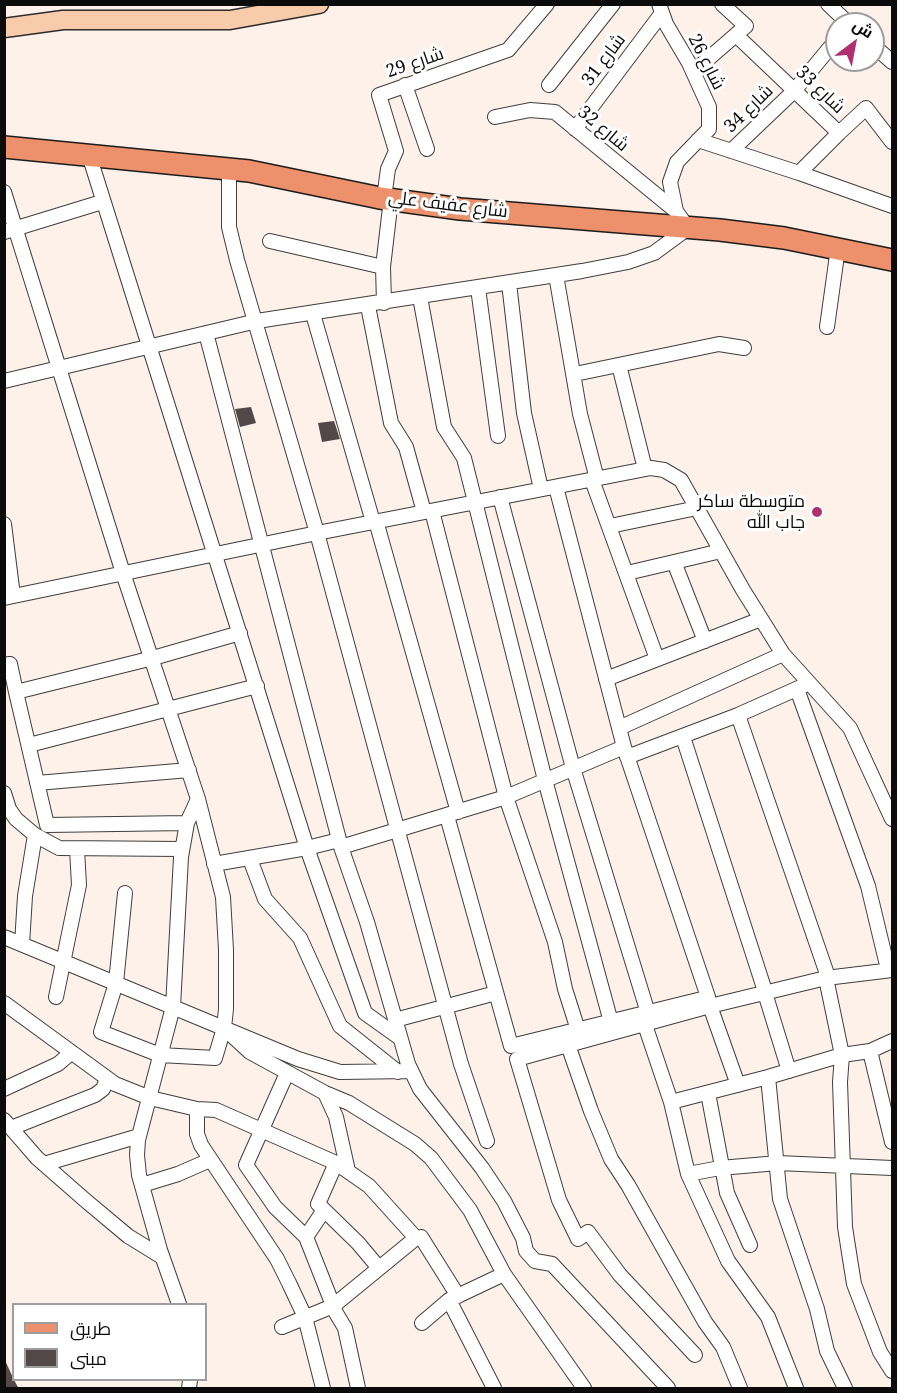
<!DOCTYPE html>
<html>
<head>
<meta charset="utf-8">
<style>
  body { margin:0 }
  #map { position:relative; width:897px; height:1393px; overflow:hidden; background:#fdf1ea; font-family:"Noto Serif",Cairo,serif }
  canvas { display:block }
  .frame { position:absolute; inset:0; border:6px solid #0b0b0b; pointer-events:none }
  .legend { position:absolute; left:12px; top:1303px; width:195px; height:78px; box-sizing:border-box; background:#fff; border:2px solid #9d9d9d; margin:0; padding:8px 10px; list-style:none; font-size:18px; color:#0b0b0b }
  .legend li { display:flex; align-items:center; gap:12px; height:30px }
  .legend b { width:30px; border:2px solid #9d9d9d }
  .north { position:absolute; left:825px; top:12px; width:60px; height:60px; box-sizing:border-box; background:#fff; border:2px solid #9d9d9d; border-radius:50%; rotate:32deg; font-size:16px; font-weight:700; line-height:24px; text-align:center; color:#0b0b0b }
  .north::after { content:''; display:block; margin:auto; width:21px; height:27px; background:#ae3070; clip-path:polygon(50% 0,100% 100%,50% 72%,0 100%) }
</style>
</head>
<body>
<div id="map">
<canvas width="897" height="1393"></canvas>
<div class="frame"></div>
<ul class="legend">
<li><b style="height:8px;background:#ec916b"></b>طريق</li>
<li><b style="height:16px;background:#524849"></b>مبنى</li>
</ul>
<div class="north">ش</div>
</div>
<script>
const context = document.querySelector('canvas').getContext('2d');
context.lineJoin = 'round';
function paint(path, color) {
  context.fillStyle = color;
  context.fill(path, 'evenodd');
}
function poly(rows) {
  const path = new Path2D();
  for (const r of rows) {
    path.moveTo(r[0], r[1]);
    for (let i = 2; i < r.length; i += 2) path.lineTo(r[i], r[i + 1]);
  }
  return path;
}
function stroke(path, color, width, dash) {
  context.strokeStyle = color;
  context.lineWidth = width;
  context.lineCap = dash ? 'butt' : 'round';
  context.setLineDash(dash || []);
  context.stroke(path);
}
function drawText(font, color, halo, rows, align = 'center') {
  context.font = font + ' "Noto Serif",Cairo,serif';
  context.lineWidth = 6;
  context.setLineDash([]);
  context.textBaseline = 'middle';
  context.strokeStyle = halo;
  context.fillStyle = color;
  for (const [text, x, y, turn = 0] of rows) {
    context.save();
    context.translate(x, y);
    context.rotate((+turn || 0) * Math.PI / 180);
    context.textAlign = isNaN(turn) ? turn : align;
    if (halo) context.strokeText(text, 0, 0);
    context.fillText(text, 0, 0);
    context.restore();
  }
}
const building = poly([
  [251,407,256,423,240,427,235,409],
  [334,421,340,439,322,442,318,423],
  [4,1358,14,1380,19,1389,4,1389]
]);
const street = poly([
  [828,4,849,24],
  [873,45,892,62],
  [693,72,746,26,722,4],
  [405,85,427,149],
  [549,85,613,4],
  [495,117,530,110,555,112,676,211],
  [575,129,662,13],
  [839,133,866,108,892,142],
  [698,140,799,173,839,133,736,35],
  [731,151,794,91,837,39],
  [89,155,307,848,365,1013,400,1038],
  [229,169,229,227,237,260,317,533,461,1064,487,1141],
  [799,173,892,206],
  [4,192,123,573,198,799,223,897,226,950,226,1009,224,1028,215,1058,160,1055,101,1032,116,983,125,893],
  [384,198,388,169,396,151,379,95,508,50,547,4],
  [4,232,102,202],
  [270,241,383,267],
  [556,275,580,414,597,479],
  [509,283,524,413,541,489],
  [478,288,498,436],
  [420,297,444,427,464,458,545,780,611,1022],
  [384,303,383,267,391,199],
  [368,306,391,423,406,447,424,512],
  [313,314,373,522],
  [827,327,838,248],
  [206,333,341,847,367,922,408,1064,420,1089,482,1168,504,1201,523,1238,526,1251,535,1261,552,1264,668,1388],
  [619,365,645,469],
  [575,374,719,344,744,348],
  [4,381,257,321,582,271,628,262,654,253,688,228,676,211,670,182,677,162,709,129,709,107,689,63,666,24,659,4],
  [592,480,657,659],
  [556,487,624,747,708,997],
  [500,497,573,768,648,1013],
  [432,511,506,797,555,942,565,989,578,1030],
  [376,521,458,812],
  [4,524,13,596],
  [610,526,697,508],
  [674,562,705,641],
  [627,573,721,551],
  [4,598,317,533,651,468,664,470,681,480,743,590,783,654,850,728,892,819],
  [4,665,10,664,16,692],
  [606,679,761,619],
  [797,689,868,886,886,961],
  [738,715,826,971],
  [619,728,783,654],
  [683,737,763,985],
  [29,745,257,686],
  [627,757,738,715,803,686],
  [37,783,189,770],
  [4,793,9,809,16,819,35,835,59,848,182,849],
  [447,816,511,1046,706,998],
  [187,823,47,825,16,692,153,658,240,633],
  [341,847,506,797,624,747],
  [250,859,265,899,300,938,340,1026,398,1072],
  [214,864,307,848,339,840],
  [4,937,298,1059,340,1072,411,1071],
  [22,944,25,896,35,835],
  [826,978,842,1055,840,1082,845,1227,850,1259,854,1284,880,1352,892,1371],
  [765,993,789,1071],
  [56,997,79,885,77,849],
  [4,1003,115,1084,150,1098,197,1109,216,1110,336,1163,369,1186,416,1238],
  [710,1006,738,1085],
  [395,1020,496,993],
  [645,1025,671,1102,688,1174,728,1261,768,1317,796,1388],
  [224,1028,250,1052,325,1093,349,1103,415,1144,431,1158,470,1210,504,1274,584,1388],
  [568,1045,591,1111,611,1159,628,1185,705,1322,723,1347,740,1388],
  [870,1051,892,1142],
  [287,1073,246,1165,275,1207,306,1237,336,1313,345,1328,358,1388],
  [768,1077,780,1199,817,1309,827,1351,845,1388],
  [4,1089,58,1064,71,1053],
  [325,1093,336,1117,348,1171],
  [708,1093,727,1193,750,1245],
  [671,1102,768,1077,842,1055,870,1051,892,1041],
  [197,1109,197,1134,201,1145,277,1259,289,1283,305,1317,323,1388],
  [4,1120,37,1158,85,1200,128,1236,162,1257],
  [11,1128,95,1095,103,1089,107,1079],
  [336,1163,318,1204,358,1243,379,1268],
  [44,1164,139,1136],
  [688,1174,720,1168,778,1163,892,1168],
  [142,1185,178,1174,210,1160],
  [306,1237,324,1210],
  [449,1300,494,1388],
  [179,1304,160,1250,139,1175,137,1155,138,1140,173,1007,181,857,187,823,198,799],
  [422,1323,449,1300,504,1274],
  [282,1327,333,1306,416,1238,421,1237,458,1296],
  [695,1355,620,1275,588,1232,578,1239,559,1200,517,1059,710,1006,826,978,892,970],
  [189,1388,190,1380]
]);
const secondary = poly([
  [4,28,63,20,230,20,319,4]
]);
const primary = poly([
  [4,147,249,171,380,198,460,209,720,230,784,238,892,260]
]);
const markers = [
  [817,512,6,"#ae3070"]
];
const streetNames = [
  ["شارع 31",604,60,-53],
  ["شارع 26",706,62,63],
  ["شارع 29",415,63,-19],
  ["شارع 33",820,90,44],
  ["شارع 34",749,109,-44],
  ["شارع 32",603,129,40],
  ["شارع عفيف علي",448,205,7]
];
const poiNames = [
  ["متوسطة ساكر",805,502],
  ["جاب الله",805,523]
];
paint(building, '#524849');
stroke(street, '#3e3e3e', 16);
stroke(secondary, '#2d2d2d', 21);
stroke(primary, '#1c1c1c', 24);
stroke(street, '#fff', 14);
stroke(secondary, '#f8cbab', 18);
stroke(primary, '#ec916b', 21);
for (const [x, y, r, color] of markers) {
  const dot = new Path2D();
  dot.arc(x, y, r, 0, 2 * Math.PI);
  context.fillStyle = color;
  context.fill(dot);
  stroke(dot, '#fff', 2);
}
drawText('18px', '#0b0b0b', '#fff', streetNames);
drawText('18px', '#0b0b0b', '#fff', poiNames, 'right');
</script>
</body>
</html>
